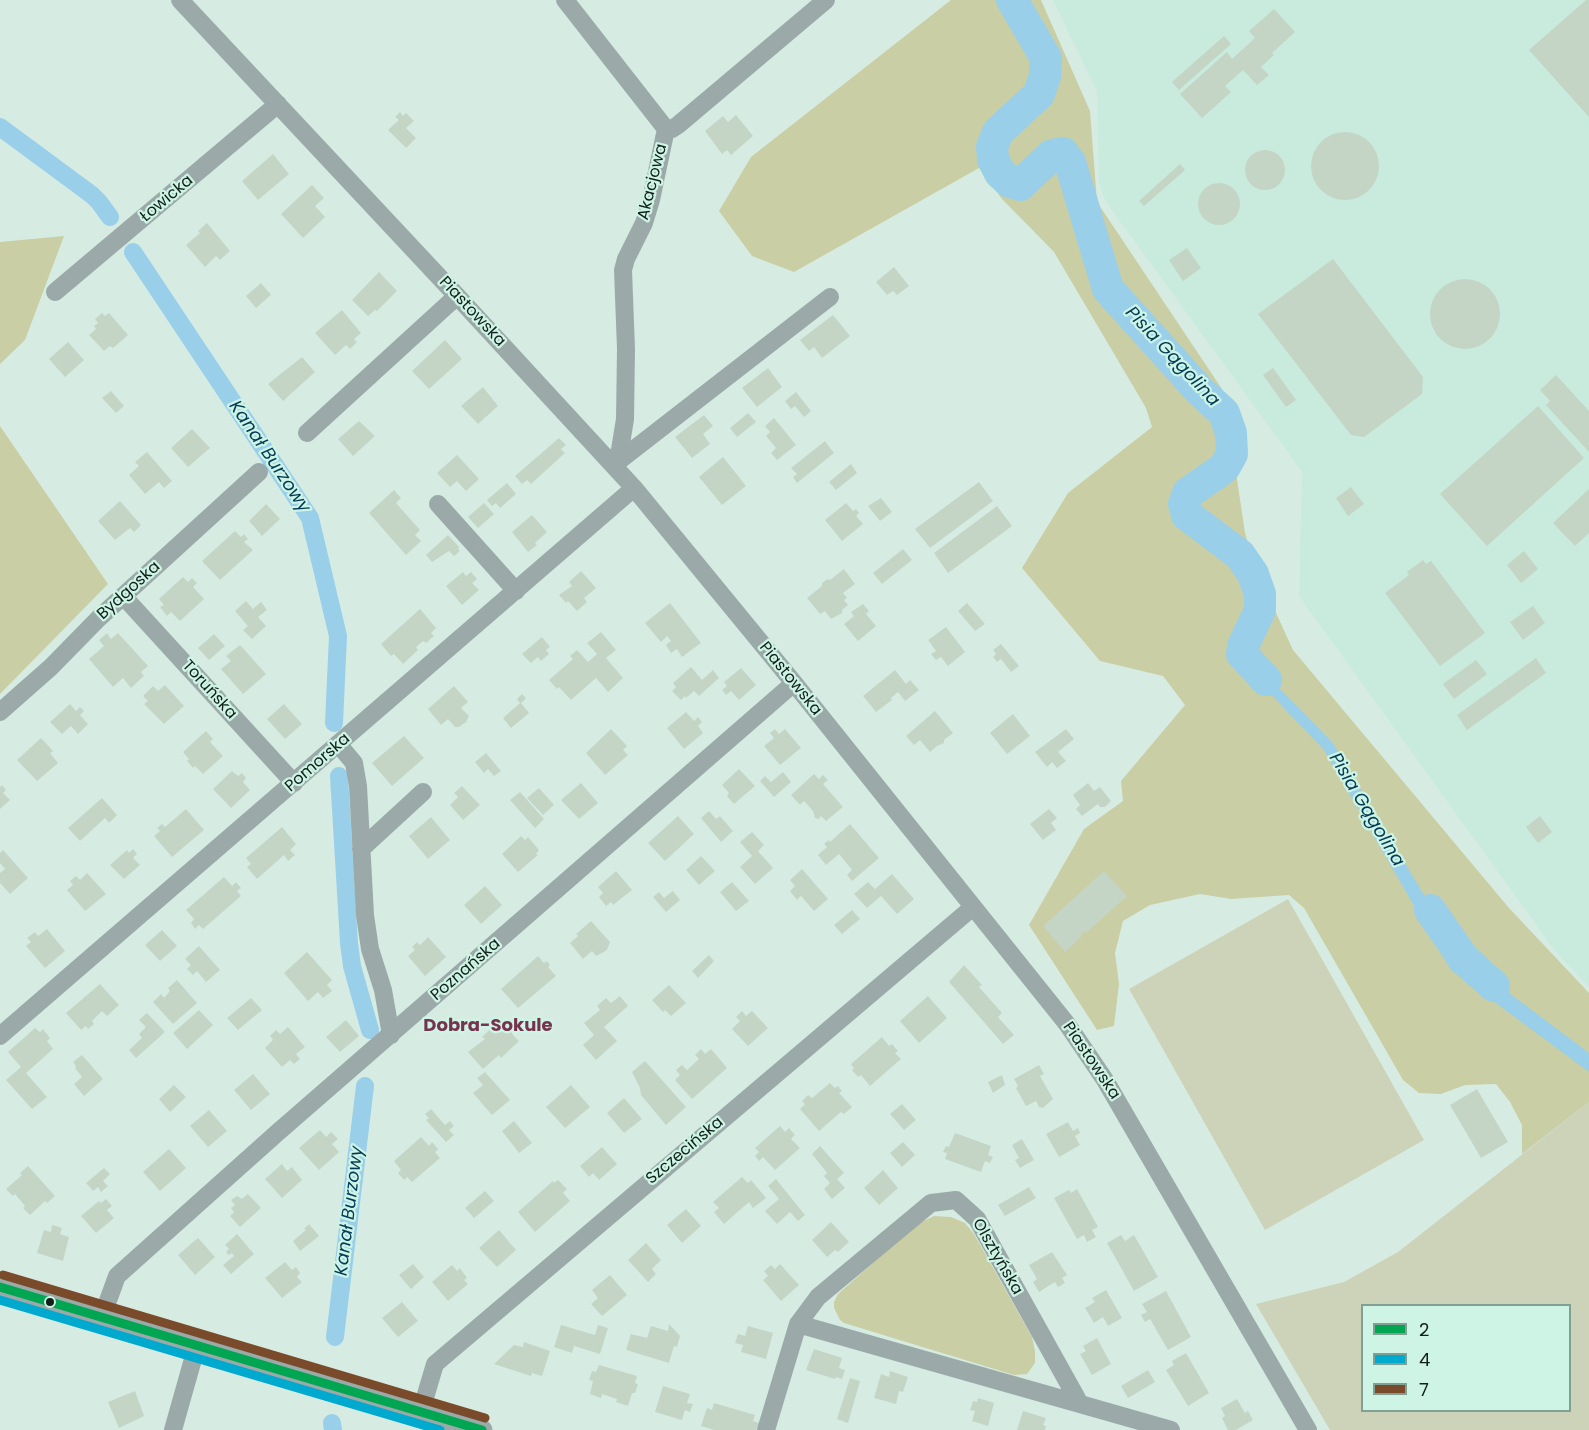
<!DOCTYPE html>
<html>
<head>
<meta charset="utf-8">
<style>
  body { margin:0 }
  #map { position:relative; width:1589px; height:1430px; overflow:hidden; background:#d6ece3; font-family:Poppins,sans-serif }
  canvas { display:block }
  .legend { position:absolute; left:1361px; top:1304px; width:210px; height:108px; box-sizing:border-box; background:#cef4e5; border:2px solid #829f94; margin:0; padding:8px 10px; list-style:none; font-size:18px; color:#111f1a }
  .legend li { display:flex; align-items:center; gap:12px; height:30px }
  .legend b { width:30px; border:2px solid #829f94 }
</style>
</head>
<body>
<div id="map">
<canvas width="1589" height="1430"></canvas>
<ul class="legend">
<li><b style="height:8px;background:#00a651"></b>2</li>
<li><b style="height:8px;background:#00a9ce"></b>4</li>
<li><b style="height:8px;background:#7a4b2a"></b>7</li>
</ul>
</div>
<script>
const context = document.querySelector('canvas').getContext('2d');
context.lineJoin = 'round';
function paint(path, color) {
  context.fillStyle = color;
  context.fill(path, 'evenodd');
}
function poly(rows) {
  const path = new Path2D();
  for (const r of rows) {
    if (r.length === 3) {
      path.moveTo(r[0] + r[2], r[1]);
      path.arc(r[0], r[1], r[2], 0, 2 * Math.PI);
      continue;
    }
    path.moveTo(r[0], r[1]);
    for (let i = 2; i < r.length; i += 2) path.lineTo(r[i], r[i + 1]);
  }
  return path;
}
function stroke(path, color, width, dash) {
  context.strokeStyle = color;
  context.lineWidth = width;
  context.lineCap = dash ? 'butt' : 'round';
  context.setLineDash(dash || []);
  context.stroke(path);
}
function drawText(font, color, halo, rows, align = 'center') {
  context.font = font + ' Poppins,sans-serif';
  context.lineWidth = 4.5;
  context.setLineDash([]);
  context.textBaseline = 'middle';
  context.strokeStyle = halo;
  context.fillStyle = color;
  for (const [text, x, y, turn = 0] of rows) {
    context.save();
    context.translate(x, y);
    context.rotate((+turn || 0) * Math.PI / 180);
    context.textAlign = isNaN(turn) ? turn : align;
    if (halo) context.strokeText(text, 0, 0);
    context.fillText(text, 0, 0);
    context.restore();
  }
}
const built = poly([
  [1053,0,1589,0,1589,987,1555,951,1299,596,1302,472,1106,202,1099,183,1097,92]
]);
const green = poly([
  [1288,899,1424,1140,1265,1230,1129,989],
  [1589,1102,1589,1430,1330,1430,1256,1304,1344,1282,1398,1252],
  [1362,1306,1570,1306,1570,1410,1362,1410]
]);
const forest = poly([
  [951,0,1041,0,1090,111,1097,202,1224,392,1245,533,1255,567,1293,650,1509,908,1589,993,1589,1102,1522,1154,1522,1125,1510,1102,1496,1084,1465,1085,1441,1094,1419,1093,1403,1080,1304,908,1289,895,1231,899,1200,894,1150,905,1123,921,1115,953,1119,984,1114,1026,1097,1030,1029,925,1084,829,1123,801,1121,781,1185,705,1163,676,1100,661,1022,568,1068,493,1152,427,1146,408,1054,252,1002,199,979,168,794,272,752,256,719,211,751,157],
  [64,236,25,340,0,364,0,242],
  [0,426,108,584,0,694],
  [934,1216,951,1217,965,1223,974,1234,1032,1337,1035,1351,1035,1363,1027,1374,1014,1375,844,1323,840,1320,834,1308,834,1302,838,1294,917,1224]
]);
const water = poly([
  [1243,646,1273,682,1333,743,1461,957,1589,1053,1589,1072,1451,970,1324,750,1240,662]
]);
const canal = poly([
  [0,127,92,195,99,202,110,217],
  [133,252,310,518,338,636,334,723],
  [339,776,349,943,352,966,370,1030],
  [335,1337,365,1086],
  [332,1423,333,1430]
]);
const river = poly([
  [1012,0,1046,58,1045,76,1039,94,998,132,992,147,993,159,1000,173,1010,182,1020,185,1052,155,1063,153,1070,162,1108,289,1200,391,1224,413,1231,433,1232,454,1224,468,1188,493,1184,504,1187,515,1240,555,1253,574,1260,594,1260,610,1243,646,1242,654,1266,680],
  [1430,910,1464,959,1494,986]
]);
const building = poly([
  [1586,0,1589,0,1589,117,1529,50],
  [1274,9,1295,32,1272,53,1274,55,1261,67,1269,75,1257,85,1243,70,1225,86,1231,92,1202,118,1180,94,1227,52,1232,59,1255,38,1249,31],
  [1224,36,1231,44,1179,90,1172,82],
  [400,112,403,116,406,113,414,121,406,128,416,138,406,148,388,130,399,120,395,117],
  [736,115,753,136,731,155,727,150,722,154,705,131,723,116,728,122],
  [1345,166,34],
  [1265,170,20],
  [273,154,289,174,258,200,242,181],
  [1180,164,1185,170,1144,206,1139,201],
  [1219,204,21],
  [312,185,324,198,315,206,325,217,303,238,281,214],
  [207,223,230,251,220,260,216,256,205,267,186,245,200,233,198,231],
  [1187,248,1201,268,1183,281,1169,260],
  [1333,259,1423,377,1422,394,1364,437,1351,435,1258,314],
  [894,267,909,286,897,295,893,291,887,295,876,282],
  [379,272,397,291,377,311,375,310,368,316,352,300],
  [1465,314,35],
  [261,283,271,295,256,308,246,296],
  [342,310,361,333,354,339,357,342,350,349,346,345,335,355,315,333],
  [102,313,105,316,109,313,128,335,113,348,110,346,104,351,89,335,96,329,94,326,98,323,95,319],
  [833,315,850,336,822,358,814,347,809,351,800,340],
  [445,340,462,359,429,389,412,371],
  [68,342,84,360,65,377,49,359],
  [302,357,315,372,283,401,268,384],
  [768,368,782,387,757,407,742,388],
  [1273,368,1296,400,1286,407,1263,375],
  [1556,375,1589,411,1589,452,1546,405,1550,401,1540,390],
  [483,387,498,406,478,424,461,406],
  [111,391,124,406,116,413,102,398],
  [796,392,811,411,804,417,795,406,791,409,785,401],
  [1538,406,1584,458,1487,546,1440,494],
  [748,413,756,422,737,437,730,428],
  [704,415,713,426,703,434,710,444,692,458,675,437],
  [774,418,796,445,777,460,771,453,776,448,766,436,770,432,765,426],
  [359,421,375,436,353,456,338,439],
  [192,429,210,448,188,467,171,448],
  [559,438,566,445,561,449,565,453,531,484,527,480,522,484,515,476],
  [825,441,834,453,797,483,793,477,797,474,791,468],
  [147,452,172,481,164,488,159,482,145,494,129,475,139,466,135,462],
  [457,455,479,479,466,491,457,481,450,487,437,473],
  [723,457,746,486,722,505,699,477],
  [851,464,857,473,836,490,829,482],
  [979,482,993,501,930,548,915,529],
  [507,483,516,494,500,508,496,503,492,506,487,500],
  [1351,487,1364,504,1348,516,1336,498],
  [1589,489,1589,533,1575,546,1553,523],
  [394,490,401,498,396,503,420,530,415,535,421,541,406,555,369,513],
  [881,498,892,512,880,521,868,506],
  [120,501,141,525,134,532,130,528,115,540,98,521],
  [484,503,494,514,478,528,468,517],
  [846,503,853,511,856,509,859,513,856,516,863,524,842,541,825,520],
  [266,504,280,519,262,536,249,521],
  [997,506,1012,526,948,573,934,553],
  [532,515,547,532,535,543,537,545,528,552,512,532],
  [235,531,241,537,244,534,248,539,244,542,253,550,220,580,202,561],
  [448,535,459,547,458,549,460,551,454,556,449,551,432,562,426,555],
  [903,549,912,560,882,584,873,573],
  [1524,551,1538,569,1521,583,1507,565],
  [1423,560,1426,564,1431,561,1485,633,1440,666,1385,593,1409,575,1407,572],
  [844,569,855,584,843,593,847,598,844,600,848,605,842,610,842,613,831,619,825,611,820,614,807,598,822,586,822,583,828,579,830,580],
  [581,571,596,588,584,598,587,602,577,611,568,601,566,603,559,595,572,586,569,582],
  [463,572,466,576,471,572,477,579,472,583,479,590,462,605,446,586],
  [183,577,188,582,192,578,197,583,193,587,204,599,180,621,171,612,167,616,160,607,164,605,159,599],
  [246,601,253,609,261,602,267,610,258,617,266,626,252,639,243,630,248,626,235,611],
  [670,603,701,643,682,657,677,649,671,653,666,645,671,641,667,636,661,642,645,623],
  [967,603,985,624,975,631,958,611],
  [863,604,869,611,866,614,876,626,858,641,844,624,854,616,851,612],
  [1533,606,1545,623,1523,640,1510,622],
  [420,609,436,628,431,633,434,636,426,643,423,641,416,647,418,650,403,664,394,654,391,656,381,644],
  [946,627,965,652,948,666,941,657,936,660,931,654,936,651,928,640],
  [601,632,616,650,606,658,623,678,608,692,596,678,571,700,559,687,557,689,549,680,573,659,570,656,577,650,588,662,597,654,587,643],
  [107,633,111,639,118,633,148,666,141,672,144,676,131,688,123,678,113,687,89,659,104,646,99,640],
  [214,634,225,646,209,660,198,648],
  [542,637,550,647,546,650,549,654,541,661,538,657,531,663,522,654],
  [1001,644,1019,666,1011,672,1001,659,997,662,993,657,996,654,993,650],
  [240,645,266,674,243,694,221,669,231,661,226,656],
  [1536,658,1546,673,1467,730,1457,715],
  [1476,660,1487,674,1454,699,1443,684],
  [691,667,702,680,713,670,719,678,699,696,694,691,686,698,685,696,681,700,672,691,676,687,673,683],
  [741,668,756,685,739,700,731,691,726,695,722,690,727,686,724,682],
  [895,670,906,684,910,680,919,690,905,701,898,692,891,698,892,700,876,712,863,696],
  [165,685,184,706,164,724,144,704,148,701,143,696,153,686,158,691],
  [454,686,468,702,461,708,469,716,466,722,459,727,455,727,448,719,441,725,428,709],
  [522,694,526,698,521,703,529,713,511,728,503,718,520,703,517,699],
  [70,704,76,711,80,707,84,711,80,715,88,724,78,734,71,726,62,734,50,722],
  [284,704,302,724,285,739,267,719],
  [935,711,953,733,944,740,944,743,937,746,930,752,920,740,914,745,906,736],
  [686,712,694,721,698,717,702,722,698,726,703,733,684,749,667,728],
  [1013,714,1030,736,1007,754,990,733],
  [611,729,627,746,623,750,628,755,605,775,586,753],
  [775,729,779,734,785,729,801,748,780,765,764,746,774,738,770,733],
  [1066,729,1074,739,1058,752,1066,761,1057,768,1052,762,1047,767,1035,752],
  [206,731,213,739,210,742,223,756,203,774,195,766,193,768,187,761,189,759,183,752],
  [404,736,424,758,392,786,372,763],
  [41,738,53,751,50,753,58,763,37,781,17,760],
  [486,753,501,771,494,776,488,769,484,773,475,762],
  [739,769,755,786,734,804,727,796,729,793,722,785],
  [232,771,238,776,242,773,246,778,243,782,250,790,231,808,213,789],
  [783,772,791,782,774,797,760,781,765,776,771,782],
  [814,774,819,779,823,775,828,780,823,784,843,807,826,821,821,816,819,819,815,818,813,811,804,801,800,805,791,795],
  [581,783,598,803,579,819,561,800],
  [1088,783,1094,791,1100,787,1111,801,1105,807,1100,807,1098,804,1082,816,1076,809,1080,805,1073,795],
  [2,785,6,790,3,793,10,800,0,809,0,787],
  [462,786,480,805,463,820,450,805,458,797,454,793],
  [539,788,554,805,543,815,527,798],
  [520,792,544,819,535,828,510,800],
  [102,798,117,815,109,823,105,818,80,841,68,828],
  [186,809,204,830,172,857,154,836,160,831,157,828,162,824,165,827],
  [1049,809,1057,818,1051,823,1056,830,1043,840,1030,824],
  [709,811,716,819,720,816,733,831,721,842,701,818],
  [678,816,694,834,665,861,648,843],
  [1540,816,1552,832,1538,843,1526,827],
  [431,817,450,840,428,859,409,836],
  [850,824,879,858,852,881,847,875,852,870,839,854,826,865,818,855,827,847,824,844,829,840,830,842],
  [282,827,296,844,290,850,295,855,288,861,284,855,257,879,247,867,251,864,246,858],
  [752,832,764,845,758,851,773,868,755,884,740,867,752,856,740,842],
  [521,836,525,840,528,837,539,850,536,854,538,855,518,872,502,854],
  [133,849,137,854,133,858,140,865,124,879,110,865,127,850,129,853],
  [3,850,28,878,10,894,0,883,0,873,5,869,0,863,0,853],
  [701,856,715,871,699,885,686,870],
  [802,869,828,899,814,911,801,896,797,900,790,891,795,886,790,880],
  [616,871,632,890,613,905,611,902,606,906,599,897,603,893,598,887],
  [1104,871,1127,896,1086,933,1084,931,1080,936,1081,937,1065,952,1043,926],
  [87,873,106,894,85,911,67,890,73,885,70,881,76,876,80,880],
  [892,874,914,899,897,914,881,896,867,908,854,894,868,882,875,889],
  [224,877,232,886,236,882,241,888,237,891,241,896,203,929,199,925,195,929,191,923,194,919,186,910],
  [732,882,749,901,736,911,720,892],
  [485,886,502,905,481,924,464,905],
  [673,891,680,900,666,912,653,897,659,892,664,898],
  [852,910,860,919,842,934,834,925],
  [591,921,610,942,607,950,602,953,596,956,592,951,583,959,570,943,578,936,576,934],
  [47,929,65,951,45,968,26,946,31,942,27,938,35,932,38,936],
  [162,930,177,946,160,961,145,945],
  [428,937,446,957,425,976,408,956,415,950,412,947,417,942,420,945],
  [199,946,220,970,206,982,197,971,193,975,187,969,191,965,185,959],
  [307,952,332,980,327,985,332,991,323,998,318,992,308,1001,284,973],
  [709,955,714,961,698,978,692,971],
  [538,956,544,963,547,961,550,965,548,967,556,976,518,1008,501,989],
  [964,965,982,985,979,987,1002,1013,998,1017,1014,1035,1003,1044,949,982],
  [177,980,197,1003,173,1024,153,1002,161,994,164,998,170,991,168,988],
  [100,984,119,1005,107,1016,102,1011,92,1021,94,1024,88,1029,86,1026,81,1030,66,1013],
  [669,985,686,1003,671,1016,665,1010,663,1012,652,1000],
  [620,996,628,1006,604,1027,617,1041,596,1060,583,1045,594,1035,584,1023,600,1010,597,1006,606,998,611,1003],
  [928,996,947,1018,919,1043,900,1021],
  [251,998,262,1010,238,1030,227,1018],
  [199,1010,213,1025,187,1049,173,1033],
  [742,1011,746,1016,752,1011,768,1028,748,1046,732,1029,740,1021,736,1017],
  [147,1013,165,1032,136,1058,129,1050,142,1038,139,1034,146,1027,139,1020],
  [346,1020,359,1036,340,1052,326,1037],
  [500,1020,507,1028,510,1028,513,1035,519,1041,501,1058,499,1055,483,1069,468,1052,485,1039,482,1037],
  [288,1027,305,1047,296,1054,300,1059,294,1064,290,1060,282,1067,265,1048,273,1040,270,1036,276,1030,280,1034],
  [35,1028,40,1032,43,1029,50,1038,47,1041,53,1049,26,1073,47,1097,32,1109,6,1080,21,1067,8,1052],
  [882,1037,889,1046,892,1044,898,1051,895,1053,901,1059,870,1086,861,1075,858,1077,852,1070,854,1068,851,1064],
  [701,1049,705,1054,711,1049,727,1068,692,1099,675,1080,680,1075,676,1070,682,1065,687,1070,699,1059,695,1055],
  [82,1055,103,1079,84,1096,74,1084,82,1077,75,1068,76,1066,73,1062],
  [645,1061,686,1107,666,1125,641,1095,640,1088,632,1072],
  [1039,1065,1044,1074,1040,1076,1053,1099,1043,1108,1039,1107,1036,1101,1026,1106,1016,1088,1018,1086,1014,1079],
  [485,1072,510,1100,492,1115,473,1093,483,1085,477,1078],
  [253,1074,270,1094,251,1110,234,1090],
  [1002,1075,1005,1085,993,1093,988,1082],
  [830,1083,835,1088,838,1086,842,1091,839,1093,852,1107,844,1114,841,1112,819,1131,800,1109,805,1104,802,1101,808,1095,812,1098],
  [174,1085,186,1097,170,1112,159,1099],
  [571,1085,590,1107,565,1128,546,1107],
  [1477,1089,1508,1142,1481,1158,1450,1105],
  [624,1098,642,1119,624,1133,607,1113],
  [902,1104,916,1120,904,1130,890,1114],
  [431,1109,445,1125,450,1121,454,1126,449,1130,454,1135,446,1142,426,1120,429,1118,425,1114],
  [209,1110,227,1131,208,1147,190,1126],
  [514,1121,532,1143,519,1153,502,1131],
  [1068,1122,1073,1131,1078,1128,1080,1133,1075,1136,1080,1145,1059,1157,1046,1134],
  [780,1126,785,1132,789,1128,795,1135,791,1139,800,1148,775,1170,763,1157,759,1161,755,1156,759,1152,755,1148],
  [320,1130,326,1137,331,1132,338,1139,332,1144,339,1152,319,1170,299,1148],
  [955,1133,991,1146,988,1155,993,1157,990,1163,985,1161,981,1172,945,1159,947,1153,943,1152,946,1146,949,1147],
  [421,1137,429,1146,432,1142,438,1149,435,1152,440,1158,412,1182,407,1177,404,1180,398,1173,401,1170,394,1161],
  [1022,1139,1034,1160,1020,1168,1015,1160,1019,1158,1012,1145],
  [903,1142,915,1155,902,1167,890,1153],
  [820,1146,844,1173,837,1179,845,1188,832,1199,824,1189,830,1183,824,1176,827,1173,812,1154],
  [602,1147,617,1164,599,1180,593,1173,589,1177,580,1166],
  [169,1149,186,1168,160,1191,143,1172],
  [282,1164,287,1171,292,1167,302,1180,282,1198,265,1179],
  [28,1166,55,1196,47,1203,45,1201,30,1215,23,1208,25,1206,15,1194,13,1196,6,1189,22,1175,20,1173],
  [104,1168,110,1174,103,1181,108,1186,101,1192,98,1187,93,1191,86,1183],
  [883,1170,898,1188,879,1205,864,1188],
  [742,1177,748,1183,751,1180,766,1198,753,1208,749,1202,724,1224,714,1212,719,1208,713,1202],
  [776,1179,805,1215,798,1221,790,1212,777,1224,765,1211,779,1199,768,1186],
  [558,1180,567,1189,563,1193,570,1201,535,1232,518,1212,553,1181,554,1183],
  [1029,1187,1036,1198,1005,1216,998,1205],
  [1077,1189,1098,1227,1092,1230,1096,1237,1087,1242,1084,1235,1077,1239,1054,1198,1069,1190,1071,1193],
  [485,1191,494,1201,474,1218,465,1208],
  [248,1194,261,1208,240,1227,230,1216,234,1212,231,1208,235,1205,231,1200,237,1196,242,1199],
  [106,1199,112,1206,107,1210,114,1218,96,1233,81,1216,99,1201,101,1203],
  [686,1209,701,1226,682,1243,667,1225],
  [831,1222,849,1242,838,1252,835,1250,827,1257,812,1240],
  [309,1224,319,1236,300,1251,293,1241,306,1230,304,1229],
  [52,1225,62,1228,60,1234,69,1237,63,1261,37,1253,44,1230,51,1232],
  [499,1230,516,1250,497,1267,479,1248],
  [237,1234,254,1254,231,1274,223,1265,234,1256,232,1253,229,1255,226,1252,229,1249,225,1245],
  [1121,1235,1125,1241,1134,1235,1158,1277,1134,1291,1107,1243],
  [198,1238,215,1257,195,1275,178,1255],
  [646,1243,661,1260,652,1269,656,1274,648,1282,628,1260],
  [1052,1252,1067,1275,1062,1278,1065,1283,1058,1287,1055,1282,1039,1292,1033,1282,1037,1279,1029,1265],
  [285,1262,292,1270,296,1267,300,1273,297,1277,302,1282,282,1298,265,1278],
  [413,1264,424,1277,411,1289,399,1275],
  [780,1264,799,1285,781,1301,763,1280,768,1276,764,1271,771,1265,775,1269],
  [452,1265,457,1271,460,1268,467,1278,464,1280,468,1284,448,1301,432,1282],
  [610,1275,627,1295,602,1316,591,1304,598,1298,592,1290],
  [1106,1290,1122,1318,1108,1326,1103,1317,1094,1323,1085,1308,1095,1302,1092,1298],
  [1166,1291,1191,1337,1168,1350,1150,1319,1145,1322,1141,1315,1147,1312,1142,1304],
  [402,1302,418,1321,398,1337,382,1318],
  [669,1324,680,1336,677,1347,674,1346,669,1363,626,1350,631,1334,647,1338,651,1326,668,1331],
  [561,1325,595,1335,598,1325,608,1328,600,1354,574,1346,572,1353,554,1347],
  [748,1326,773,1333,766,1359,741,1352,743,1345,735,1343,738,1334,745,1336],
  [1097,1338,1111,1364,1092,1375,1080,1354,1086,1351,1083,1346],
  [524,1342,550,1351,542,1376,532,1373,531,1376,494,1364,514,1345,523,1347],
  [814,1349,842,1358,839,1368,845,1370,842,1379,836,1377,835,1379,806,1370],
  [1186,1353,1209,1393,1188,1406,1166,1370,1174,1365,1172,1361],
  [599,1365,637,1376,635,1383,638,1384,635,1393,632,1393,628,1406,616,1402,617,1399,602,1394,601,1398,590,1394,593,1381,589,1380,592,1371,596,1372],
  [1148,1370,1155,1382,1128,1398,1121,1386],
  [890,1371,908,1377,903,1392,899,1391,896,1404,874,1398,881,1374,889,1377],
  [850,1378,860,1381,848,1423,837,1419],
  [663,1386,690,1394,687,1403,693,1404,690,1412,685,1410,682,1420,655,1412],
  [135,1391,144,1416,119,1428,108,1402],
  [978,1398,994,1403,988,1426,972,1421,975,1411,970,1410,973,1401,977,1402],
  [1237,1399,1245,1413,1248,1411,1253,1420,1236,1430,1228,1430,1222,1418,1225,1416,1221,1408],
  [714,1403,755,1415,753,1421,759,1423,756,1430,714,1430,701,1426,707,1408,712,1410],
  [1023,1411,1046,1418,1043,1425,1046,1426,1045,1430,1017,1430]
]);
const minor = poly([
  [180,0,457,296,634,488,794,683,1067,1024,1105,1080,1308,1430],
  [565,0,666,129,651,200,644,223,626,259,623,270,626,349,625,419,620,450,614,465],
  [666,129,672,129,678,125,826,0],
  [55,292,278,104],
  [307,433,457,296],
  [615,464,830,297],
  [438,504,516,591],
  [124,597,294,783],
  [0,712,51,667,99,618,259,472],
  [339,745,354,763,358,786,365,915,370,949,383,990,391,1035],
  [361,849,423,792],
  [0,1036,634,488],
  [102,1317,117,1276,277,1133,794,683],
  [798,1324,1080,1404],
  [421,1411,435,1364,973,907],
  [173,1430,197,1345],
  [766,1430,798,1324,818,1297,931,1203,956,1200,977,1219,1080,1404,1171,1430]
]);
const tertiary = poly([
  [0,1287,482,1430]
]);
const bus1 = poly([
  [0,1287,482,1430]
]);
const bus2 = poly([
  [0,1300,440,1430]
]);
const bus3 = poly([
  [3,1275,485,1418]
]);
const markers = [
  [50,1302,5,"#111f1a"]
];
const streetNames = [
  ["Akacjowa",653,182,-76],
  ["Łowicka",167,199,-40],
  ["Piastowska",472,312,47],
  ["Bydgoska",129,591,-42],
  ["Piastowska",790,679,51],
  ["Toruńska",209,690,48],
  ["Pomorska",318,763,-41],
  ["Poznańska",466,970,-41],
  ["Piastowska",1091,1061,56],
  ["Szczecińska",685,1151,-40],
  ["Olsztyńska",997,1257,60]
];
const waterNames = [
  ["Pisia Gągolina",1172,357,47],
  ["Kanał Burzowy",269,457,56],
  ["Pisia Gągolina",1366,810,59],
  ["Kanał Burzowy",350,1211,-83]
];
const neighbourhoodNames = [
  ["Dobra-Sokule",488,1026]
];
paint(built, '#c8ebdd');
paint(green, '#cdd3b8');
paint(forest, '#cacea4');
paint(water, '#9acfea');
stroke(canal, '#9acfea', 18);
stroke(river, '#9acfea', 32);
paint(building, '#c4d5c6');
stroke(minor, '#9baaa9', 18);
stroke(tertiary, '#9baaa9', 21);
stroke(bus1, '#00a651', 9);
stroke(bus2, '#00a9ce', 9);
stroke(bus3, '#7a4b2a', 9);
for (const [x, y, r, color] of markers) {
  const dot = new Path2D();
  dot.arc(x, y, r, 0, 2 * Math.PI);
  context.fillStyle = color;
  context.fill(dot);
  stroke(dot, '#cef4e5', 2);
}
drawText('16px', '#111f1a', '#cef4e5', streetNames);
drawText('italic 18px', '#023b57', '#cef4e5', waterNames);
drawText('bold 18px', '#77334e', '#cef4e5', neighbourhoodNames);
</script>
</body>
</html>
